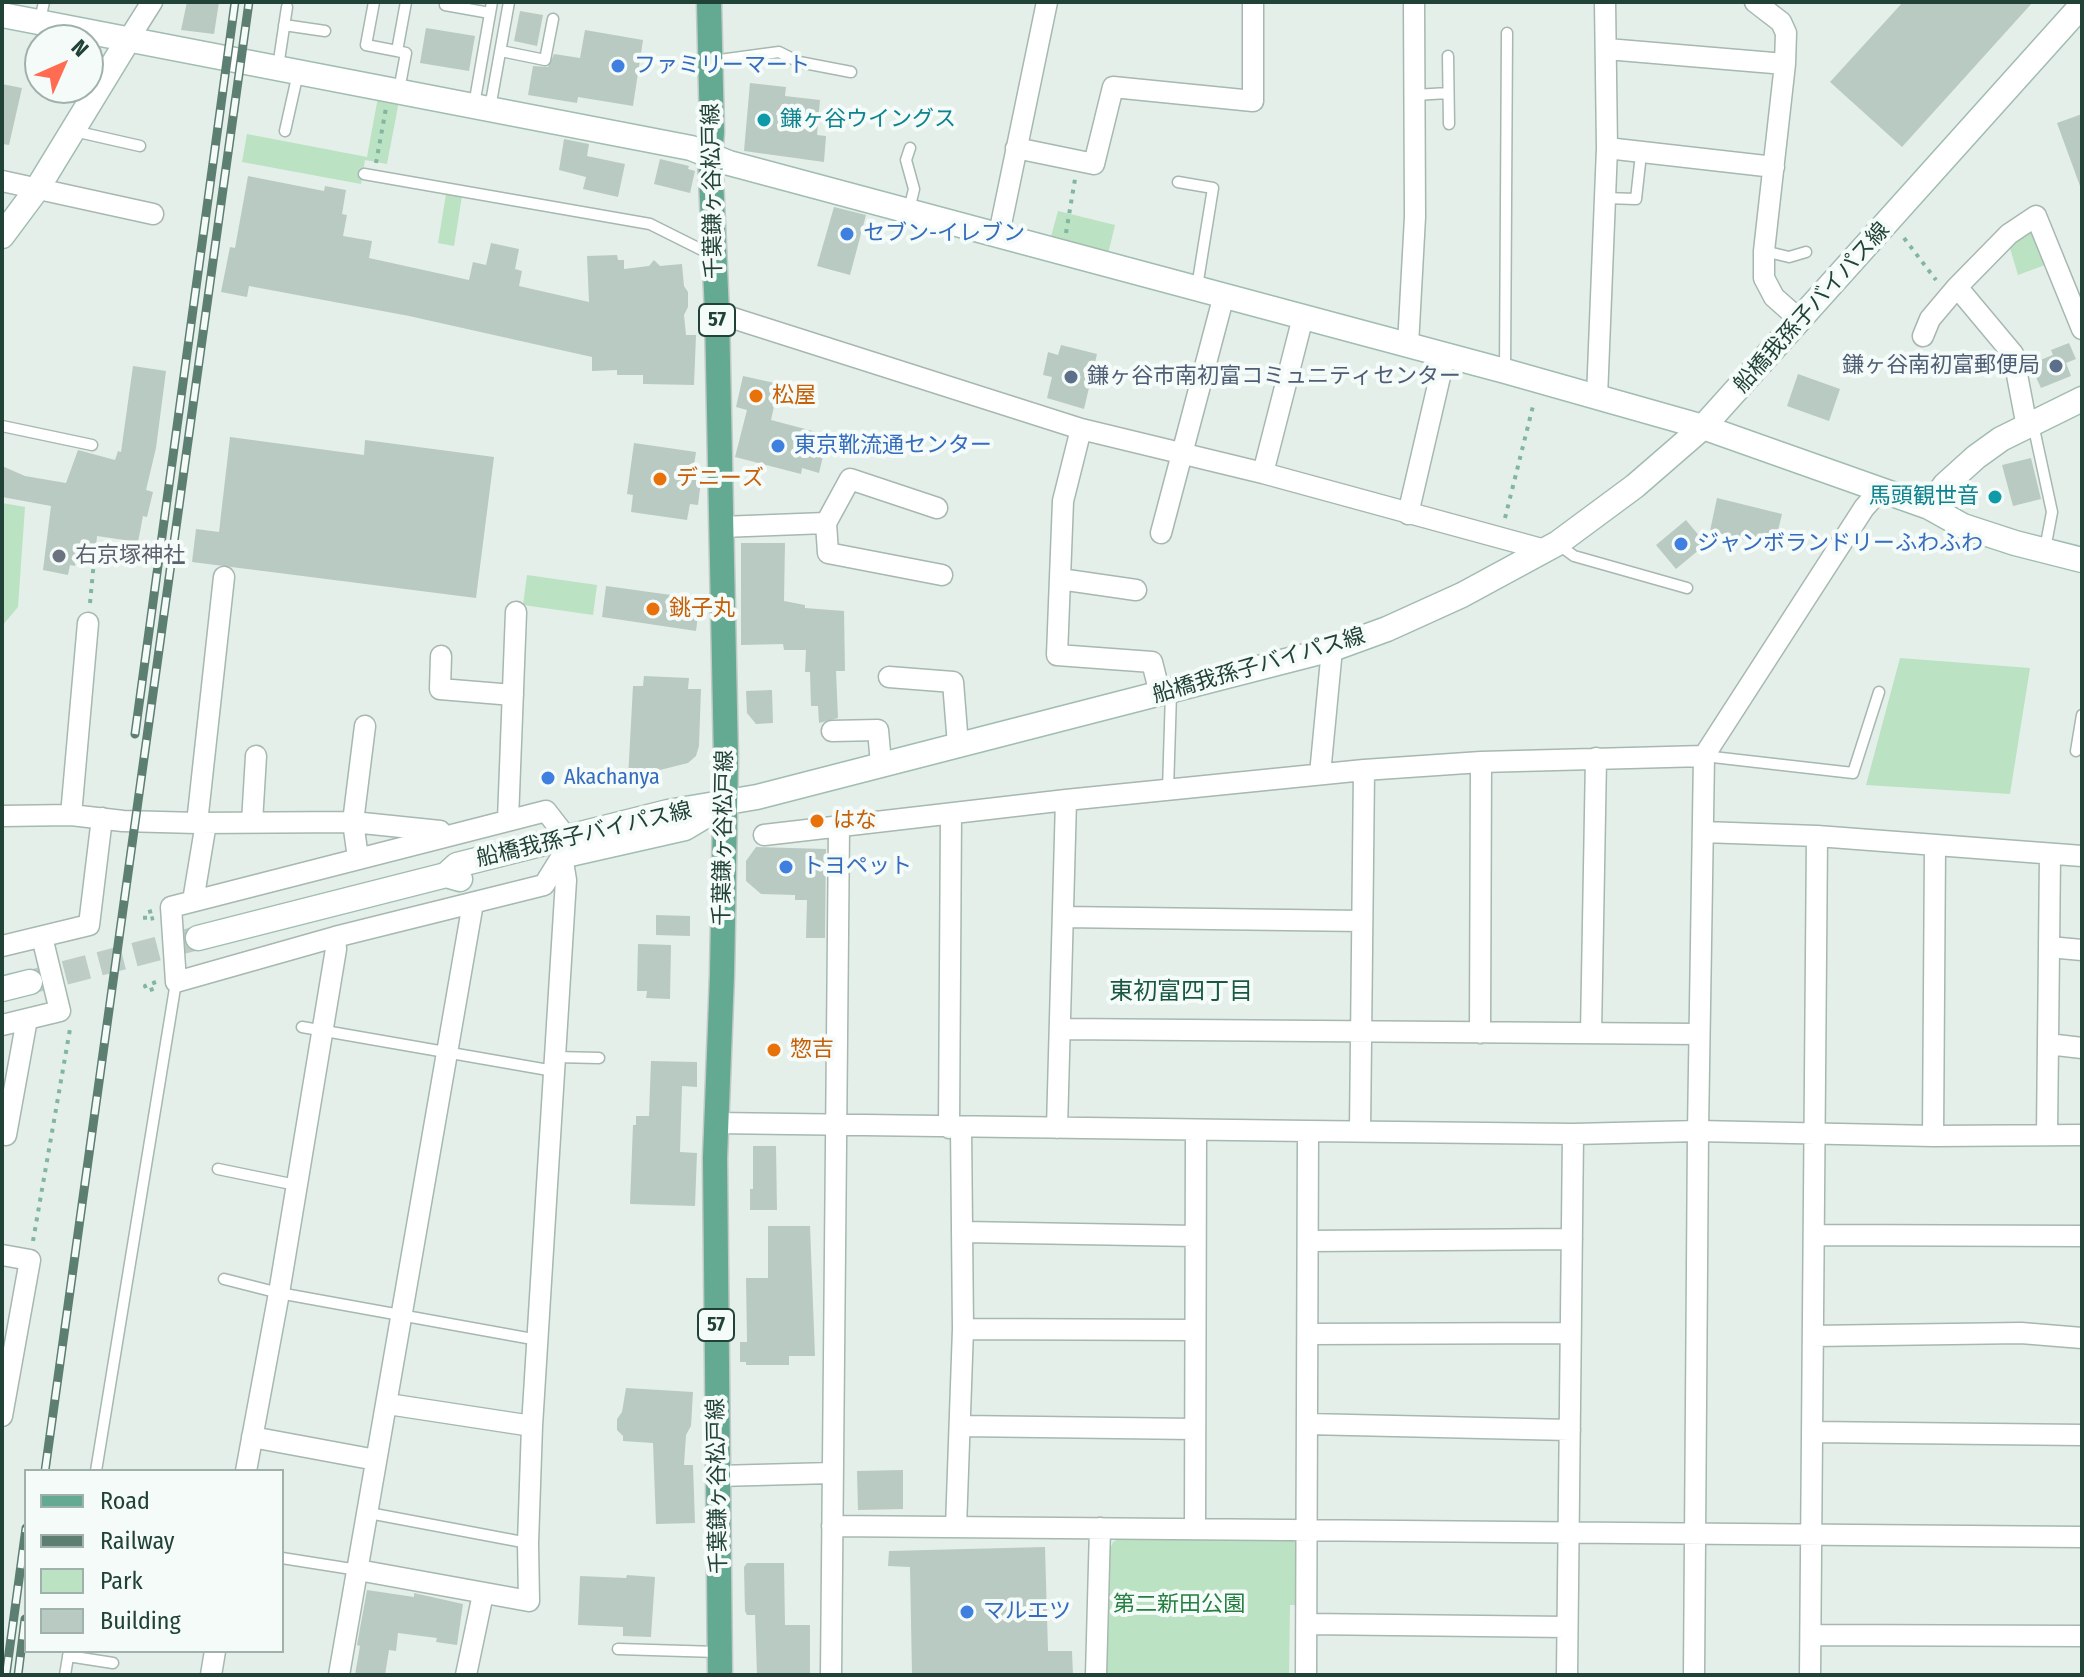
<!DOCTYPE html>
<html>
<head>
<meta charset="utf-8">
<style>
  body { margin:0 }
  #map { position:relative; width:2084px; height:1677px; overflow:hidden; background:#e4efe9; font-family:"Fira Sans Condensed",sans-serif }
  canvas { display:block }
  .frame { position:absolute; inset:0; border:4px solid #214337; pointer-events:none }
  .legend { position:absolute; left:24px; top:1469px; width:260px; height:184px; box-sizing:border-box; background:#f5fbf8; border:2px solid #a0b1ab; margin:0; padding:10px 14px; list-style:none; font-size:24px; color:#214337 }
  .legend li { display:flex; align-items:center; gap:16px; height:40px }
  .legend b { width:40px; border:2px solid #a0b1ab }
  .north { position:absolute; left:24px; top:24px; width:80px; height:80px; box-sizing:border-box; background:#f5fbf8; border:2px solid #a0b1ab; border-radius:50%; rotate:45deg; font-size:22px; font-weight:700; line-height:32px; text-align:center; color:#214337 }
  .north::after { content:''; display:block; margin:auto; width:28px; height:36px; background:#ff6c52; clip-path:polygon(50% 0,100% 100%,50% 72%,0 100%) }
</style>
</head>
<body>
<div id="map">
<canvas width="2084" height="1677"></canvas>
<div class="frame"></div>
<ul class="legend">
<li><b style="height:10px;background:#64a991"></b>Road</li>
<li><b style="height:10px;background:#5c7f72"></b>Railway</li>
<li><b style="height:22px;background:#bbe2c2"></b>Park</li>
<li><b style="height:22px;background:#b9cac2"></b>Building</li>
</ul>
<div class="north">N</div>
</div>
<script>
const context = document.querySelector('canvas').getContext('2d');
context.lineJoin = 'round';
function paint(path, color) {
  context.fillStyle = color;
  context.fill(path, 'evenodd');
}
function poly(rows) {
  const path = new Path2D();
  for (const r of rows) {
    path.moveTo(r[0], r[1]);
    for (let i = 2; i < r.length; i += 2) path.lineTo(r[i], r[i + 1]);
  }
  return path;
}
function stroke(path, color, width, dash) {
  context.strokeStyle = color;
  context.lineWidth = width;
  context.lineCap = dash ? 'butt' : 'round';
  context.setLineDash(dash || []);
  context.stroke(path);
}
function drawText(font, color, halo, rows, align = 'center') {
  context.font = font + ' "Fira Sans Condensed","Noto Sans JP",sans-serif';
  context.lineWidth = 8;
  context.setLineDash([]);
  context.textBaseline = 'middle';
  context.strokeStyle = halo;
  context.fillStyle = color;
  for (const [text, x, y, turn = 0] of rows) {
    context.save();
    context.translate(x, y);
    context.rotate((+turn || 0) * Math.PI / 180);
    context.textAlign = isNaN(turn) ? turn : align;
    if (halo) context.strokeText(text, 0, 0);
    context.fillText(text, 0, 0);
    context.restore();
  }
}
const green = poly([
  [378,97,399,101,387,164,365,160,361,184,242,162,247,134,367,157],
  [446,194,462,196,454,246,438,243],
  [1058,211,1115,225,1108,254,1050,240],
  [2031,229,2045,265,2018,275,2009,245],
  [2,503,25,507,18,607,2,626],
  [527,575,597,585,593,615,523,605],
  [1900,658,2030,668,2010,794,1866,785],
  [1126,1534,1292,1538,1299,1545,1297,1605,1290,1605,1289,1675,1106,1675,1108,1553,1113,1542]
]);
const building = poly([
  [187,2,219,2,214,34,181,30],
  [1903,2,2033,2,1902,147,1830,82],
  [520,11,543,15,537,46,514,41],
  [426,28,475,36,469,71,420,63],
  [585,30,643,40,633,106,578,97,577,103,528,95,533,66,548,67,554,54,580,58],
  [750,83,786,87,785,96,820,100,817,135,826,136,824,162,744,151],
  [2,84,22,88,9,145,2,144],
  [2082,114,2082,186,2080,186,2057,123],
  [564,139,589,144,587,156,625,164,618,197,583,189,586,177,559,170],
  [660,159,689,166,688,169,695,171,690,193,654,184],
  [248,176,324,191,325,186,346,190,342,214,347,215,343,236,372,241,369,258,469,280,473,262,486,265,491,243,519,249,515,269,522,271,519,286,589,302,587,256,617,255,618,260,624,260,624,269,649,266,654,260,660,266,682,264,684,286,688,292,688,307,684,315,686,335,696,335,694,385,643,384,643,375,617,375,617,370,592,371,592,357,409,316,249,286,247,297,221,292,230,247,235,248],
  [834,207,866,215,850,275,817,266],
  [2069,343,2076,359,2066,363,2071,376,2041,388,2030,364,2053,355,2051,350],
  [1061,345,1097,354,1084,409,1047,398,1052,377,1043,375,1048,352,1058,355],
  [133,366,166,371,156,448,146,490,153,492,147,517,143,516,138,542,97,536,95,557,77,555,75,566,70,565,68,575,43,570,51,506,2,497,2,466,25,476,66,483,78,450,115,460,118,451,121,452],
  [1798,374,1840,389,1829,421,1787,406],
  [743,376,779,384,771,420,828,435,819,473,802,468,801,474,735,457,747,410,736,407],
  [230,437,364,455,365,440,494,457,476,598,192,562,196,529,219,532],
  [634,443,696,452,692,479,701,481,698,505,690,504,687,520,631,512,633,495,627,494],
  [2031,458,2041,499,2013,506,2002,465],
  [1717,498,1782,514,1774,547,1710,531],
  [1686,520,1706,544,1676,569,1656,545],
  [741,543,785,543,784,601,805,605,805,608,844,611,845,671,836,671,838,718,819,723,818,706,811,706,810,672,805,672,806,650,784,650,783,644,741,645],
  [606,586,700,599,696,631,602,617],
  [644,676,689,678,688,689,701,689,699,746,696,756,688,763,628,778,633,686,643,686],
  [772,690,773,723,756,724,747,713,746,691],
  [756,847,826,849,825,938,806,938,807,900,795,900,795,895,761,894,746,881,746,861],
  [656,915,690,916,690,936,656,935],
  [638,944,671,945,670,999,646,998,647,991,637,991],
  [651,1061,697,1062,697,1087,682,1086,680,1152,697,1153,695,1206,630,1204,633,1125,636,1125,636,1116,649,1116],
  [753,1146,776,1146,777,1210,750,1210,750,1189,753,1189],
  [768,1226,810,1226,815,1356,789,1356,789,1365,746,1365,746,1362,740,1362,740,1342,747,1342,746,1278,768,1278],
  [626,1388,693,1392,691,1426,686,1435,684,1465,693,1465,695,1523,656,1524,653,1443,623,1441,623,1436,617,1430,617,1419,622,1412],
  [903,1470,903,1509,858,1510,857,1471],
  [1045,1547,1048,1651,1072,1651,1073,1675,912,1675,910,1567,888,1566,889,1551],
  [747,1563,784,1563,785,1625,810,1625,810,1675,757,1675,755,1615,747,1615,745,1611,744,1567],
  [627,1575,655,1577,651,1637,623,1636,623,1627,578,1625,580,1576,626,1578],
  [367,1590,414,1597,414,1593,463,1604,457,1645,436,1642,437,1638,398,1633,396,1651,389,1650,385,1675,355,1675,360,1646,357,1645]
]);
const secondaryTunnel = poly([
  [30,982,198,938]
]);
const path = poly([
  [376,163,386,108],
  [1066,233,1075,179],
  [1904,238,1936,280],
  [1505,518,1534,402],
  [90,603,94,561],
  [152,911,145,913,145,920,154,918],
  [156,982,145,986,147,991,156,988],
  [33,1241,70,1029]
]);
const lane = poly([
  [374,2,366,45,397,51,406,2],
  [445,5,490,13],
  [40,20,44,2],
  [284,25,325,31],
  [397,51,406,53,399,90],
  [501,51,545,60,553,19],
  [1448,56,1449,124],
  [712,61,779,52,799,62,851,72],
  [278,67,287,7],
  [1415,95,1448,93],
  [474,105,492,2],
  [490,108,509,2],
  [74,131,140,146],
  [285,131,298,73],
  [364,174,650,224,714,256],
  [1178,182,1213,188,1197,287],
  [1605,198,1636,199,1640,163],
  [909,210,914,189,906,160,910,148],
  [1764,251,1789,257,1806,252],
  [1505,371,1507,33],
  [2033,424,2052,512,2045,549],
  [2,426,92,445],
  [1559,545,1574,556,1687,588],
  [2076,751,2082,715],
  [1704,756,1853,773,1879,692],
  [1168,790,1171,693],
  [302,1027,554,1071],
  [555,1057,599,1058],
  [218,1169,296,1185],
  [224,1279,279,1293,538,1340],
  [96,1471,176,982],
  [369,1513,528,1543],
  [282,1558,358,1570],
  [618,1649,718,1652],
  [68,1656,113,1663],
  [65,1675,69,1651]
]);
const street = poly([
  [1755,2,1781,22,1786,33,1785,64,1764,251,1764,278,1774,297,1801,321],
  [128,40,152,2],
  [1607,49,1785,64],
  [1016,148,1094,164,1113,87,1253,101,1253,2],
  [1607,148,1774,167],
  [2,181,153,214],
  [999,234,1047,2],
  [717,313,1081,429,1263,473,1545,550],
  [1923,336,1930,319,1957,287],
  [1408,345,1415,217,1414,2],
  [1597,397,1607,148,1605,2],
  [2027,427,2013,354,1957,287,2009,234,2036,216,2082,329],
  [1081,429,1063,501,1057,655,1152,662,1160,694],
  [1263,473,1303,317],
  [1408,514,1445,355],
  [826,523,828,553,942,575],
  [721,527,826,523,850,479,937,508],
  [1161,533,1224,295],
  [1060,579,1136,590],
  [441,656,440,689,513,695],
  [889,677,953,682,958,745],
  [832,731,878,730,881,764],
  [1320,774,1332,649],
  [71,815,123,821,197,823,353,822,440,831],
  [2,816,71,815,88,623],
  [508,820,516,612],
  [252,822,256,756],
  [197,823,224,577],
  [1703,832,1817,836,2082,856],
  [764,835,1066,800,1364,770,1481,762,1704,756,1864,508,1880,490],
  [562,856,544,885,335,937,176,982,171,907,546,811,567,838],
  [358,858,353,822,365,726],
  [193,901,206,823],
  [1063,917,1362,921],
  [2,946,89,925,102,818],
  [2049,947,2082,950],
  [2,1025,60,1011,42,937],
  [1060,1029,1699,1034],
  [1480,1033,1481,762],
  [1591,1033,1596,758],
  [2048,1044,2082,1048],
  [716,1123,1308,1131,1573,1134,1698,1131,1933,1136,2082,1135],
  [949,1128,951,814],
  [1057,1128,1066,800],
  [1360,1131,1364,770],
  [2047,1134,2050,855],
  [6,1135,27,1019],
  [1933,1136,1935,846],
  [963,1232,1195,1236],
  [1814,1235,2082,1236],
  [1309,1241,1572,1239],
  [2,1255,30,1260,2,1416],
  [963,1329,1195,1330],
  [1309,1334,1570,1333],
  [1813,1336,2021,1333,2082,1338],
  [388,1404,532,1426],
  [1307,1424,1570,1430],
  [961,1426,1195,1429],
  [1812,1432,2082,1435],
  [252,1437,376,1460],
  [246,1471,279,1293,336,949,335,937],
  [718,1476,832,1473],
  [832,1526,2082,1537],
  [956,1527,963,1329,961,1128],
  [1195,1529,1196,1130],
  [358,1570,529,1601,528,1543,532,1426,566,880,562,856],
  [1307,1624,1567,1627],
  [1811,1635,2082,1636],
  [211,1675,215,1651],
  [339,1675,473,903],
  [466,1675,483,1594],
  [831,1675,839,827],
  [1096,1675,1100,1528],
  [1306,1675,1308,1131],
  [1567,1675,1573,1134],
  [1694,1675,1698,1131,1704,756],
  [1810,1675,1817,836]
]);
const secondary = poly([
  [2,15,691,148,729,163,1505,371,1703,427,1929,507,1963,526,2015,543,2082,560],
  [2,236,37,189,128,40],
  [1929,507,1945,485,1976,457,2001,439,2082,399],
  [570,854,685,828,717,809],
  [446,875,457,865,668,812,757,797,1332,649,1387,629,1462,595,1558,543,1635,486,1703,427,2082,5],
  [198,938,446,875,460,879],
  [2,989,30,982]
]);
const primary = poly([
  [709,2,712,132,710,156,717,313,726,760,722,975,715,1158,720,1675]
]);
const rail = poly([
  [135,734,235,2],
  [45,1471,249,2],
  [6,1675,26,1528],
  [18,1675,25,1619]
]);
const markers = [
  [618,66,8,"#3f7fe0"],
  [764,120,8,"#0f9aa8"],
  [847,234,8,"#3f7fe0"],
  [2056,366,8,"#5c6f8a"],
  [1071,377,8,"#5c6f8a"],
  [756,396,8,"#e8710a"],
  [778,446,8,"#3f7fe0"],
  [660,479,8,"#e8710a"],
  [1995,497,8,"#0f9aa8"],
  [1681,544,8,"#3f7fe0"],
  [59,556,8,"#6b7280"],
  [653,609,8,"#e8710a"],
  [548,778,8,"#3f7fe0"],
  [817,821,8,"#e8710a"],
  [786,867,8,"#3f7fe0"],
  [774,1050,8,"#e8710a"],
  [967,1612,8,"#3f7fe0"]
];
const shields = [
  [717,320,36],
  [716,1325,36]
];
const shieldNames = [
  ["57",717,320],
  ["57",716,1325]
];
const shopNames = [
  ["ファミリーマート",634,66],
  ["セブン-イレブン",863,234],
  ["東京靴流通センター",794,446],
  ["ジャンボランドリーふわふわ",1697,544],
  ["Akachanya",564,778],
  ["トヨペット",802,867],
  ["マルエツ",983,1612]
];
const cultureNames = [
  ["鎌ヶ谷ウイングス",780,120],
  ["馬頭観世音",1979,497,"right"]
];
const streetNames = [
  ["千葉鎌ヶ谷松戸線",713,191,-91],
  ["船橋我孫子バイパス線",1812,308,-48],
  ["船橋我孫子バイパス線",1259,666,-16],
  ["船橋我孫子バイパス線",584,835,-13],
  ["千葉鎌ヶ谷松戸線",724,838,-89],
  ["千葉鎌ヶ谷松戸線",718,1486,-91]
];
const serviceNames = [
  ["鎌ヶ谷南初富郵便局",2040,366],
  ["鎌ヶ谷市南初富コミュニティセンター",1087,377,"left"]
];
const foodNames = [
  ["松屋",772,396],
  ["デニーズ",676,479],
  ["銚子丸",669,609],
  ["はな",833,821],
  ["惣吉",790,1050]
];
const worshipNames = [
  ["右京塚神社",75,556]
];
const parkNames = [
  ["第二新田公園",1179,1605]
];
const neighbourhoodNames = [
  ["東初富四丁目",1181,992]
];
paint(green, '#bbe2c2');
paint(building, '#b9cac2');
stroke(secondaryTunnel, '#bdcdc5', 24, [24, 12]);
stroke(lane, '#a6b8b0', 13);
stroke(street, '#a6b8b0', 23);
stroke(secondary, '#a1bcb0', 27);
stroke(primary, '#c1cac7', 27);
stroke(path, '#81b6a1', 4, [4, 6]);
stroke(lane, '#fff', 10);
stroke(street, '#fff', 20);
stroke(secondary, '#fff', 24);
stroke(primary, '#64a991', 24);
stroke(rail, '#5c7f72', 9);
stroke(rail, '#f5fbf8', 6, [18]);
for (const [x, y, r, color] of markers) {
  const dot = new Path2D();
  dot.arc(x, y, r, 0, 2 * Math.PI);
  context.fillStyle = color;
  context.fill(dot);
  stroke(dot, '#f5fbf8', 3);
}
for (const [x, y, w] of shields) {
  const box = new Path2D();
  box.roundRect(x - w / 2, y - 16, w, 32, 6);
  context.fillStyle = '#f5fbf8';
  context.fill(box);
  stroke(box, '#214337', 2);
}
drawText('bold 20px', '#214337', null, shieldNames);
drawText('22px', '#366cbe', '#f5fbf8', shopNames, 'left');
drawText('22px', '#0d838f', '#f5fbf8', cultureNames, 'left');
drawText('22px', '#214337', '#f5fbf8', streetNames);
drawText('22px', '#4e5e75', '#f5fbf8', serviceNames, 'right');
drawText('22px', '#c56008', '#f5fbf8', foodNames, 'left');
drawText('22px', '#5b616d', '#f5fbf8', worshipNames, 'left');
drawText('22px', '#267f40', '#f5fbf8', parkNames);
drawText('24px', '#1a5843', '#f5fbf8', neighbourhoodNames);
</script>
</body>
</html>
